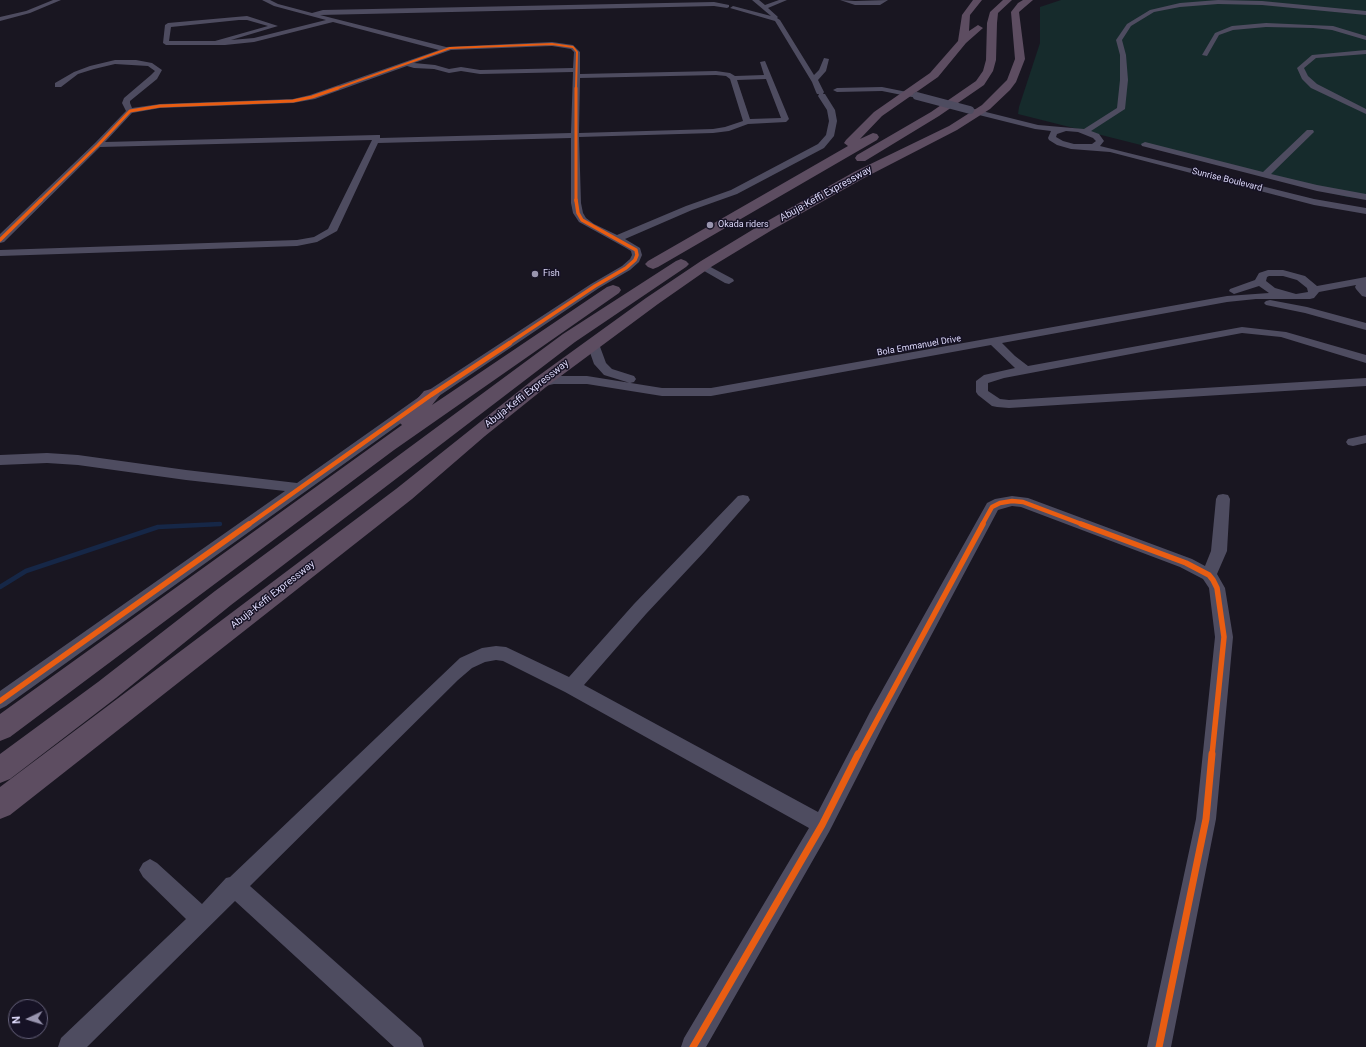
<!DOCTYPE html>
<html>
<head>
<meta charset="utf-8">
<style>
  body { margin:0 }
  #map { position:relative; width:1366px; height:1047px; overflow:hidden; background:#191621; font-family:Roboto,sans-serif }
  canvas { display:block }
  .north { position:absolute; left:8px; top:999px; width:40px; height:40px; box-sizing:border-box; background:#161225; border:1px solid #66627b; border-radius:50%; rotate:266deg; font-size:11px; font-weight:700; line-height:16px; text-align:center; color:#dedafb }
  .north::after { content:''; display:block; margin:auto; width:14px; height:18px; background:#9995af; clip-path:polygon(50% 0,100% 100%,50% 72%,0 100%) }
</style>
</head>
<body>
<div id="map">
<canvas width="1366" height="1047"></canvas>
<div class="north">N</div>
</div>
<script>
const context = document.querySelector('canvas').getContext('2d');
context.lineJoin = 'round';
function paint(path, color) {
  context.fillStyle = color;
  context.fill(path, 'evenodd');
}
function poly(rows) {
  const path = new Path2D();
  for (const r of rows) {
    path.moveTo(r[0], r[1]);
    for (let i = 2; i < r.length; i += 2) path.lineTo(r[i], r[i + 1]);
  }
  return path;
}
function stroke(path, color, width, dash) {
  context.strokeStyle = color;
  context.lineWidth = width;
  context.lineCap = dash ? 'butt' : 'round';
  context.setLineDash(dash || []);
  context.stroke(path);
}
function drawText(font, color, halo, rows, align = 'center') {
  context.font = font + ' Roboto,sans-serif';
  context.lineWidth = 3;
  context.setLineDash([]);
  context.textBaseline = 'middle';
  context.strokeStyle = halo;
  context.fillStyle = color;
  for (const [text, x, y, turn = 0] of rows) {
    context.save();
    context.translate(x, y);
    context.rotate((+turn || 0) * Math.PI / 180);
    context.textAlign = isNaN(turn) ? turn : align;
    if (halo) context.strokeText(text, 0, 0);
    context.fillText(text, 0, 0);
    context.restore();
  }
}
const green = poly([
  [1061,0,1366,0,1366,199,1347,197,1018,114,1019,107,1040,43,1040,7]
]);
const streamFar1 = poly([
  [202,525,220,524]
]);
const stream = poly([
  [0,587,26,571,158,527,220,524]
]);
const street = poly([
  [53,0,61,0,30,13,0,21,0,17,26,11,53,0],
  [262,0,270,0,278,4,312,13,323,10,714,2,729,5,729,7,727,8,714,6,320,15,446,47,552,42,573,45,580,52,580,74,716,71,730,73,735,76,764,75,760,62,765,61,789,119,786,122,748,124,729,131,713,133,579,137,581,203,583,213,586,218,594,224,617,235,686,206,731,190,818,144,826,135,829,121,827,110,818,96,819,94,825,94,835,110,837,121,834,136,824,148,737,194,692,210,625,239,640,248,642,255,639,262,630,270,599,288,436,398,6,706,0,709,0,691,285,491,186,480,78,465,47,463,0,465,0,455,47,453,78,455,186,470,297,483,426,392,591,284,622,266,630,259,632,255,631,251,626,248,579,222,573,213,571,203,571,138,378,143,337,231,317,242,297,246,0,256,0,250,297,240,314,237,328,229,372,140,100,147,4,242,0,243,0,234,95,143,126,111,122,103,124,98,151,75,155,71,148,66,115,64,94,69,78,74,61,87,55,87,55,83,74,72,90,66,115,60,136,60,152,63,162,70,157,79,130,101,130,103,132,108,160,104,293,99,310,95,439,50,333,22,254,42,225,45,166,45,163,43,165,25,168,23,247,16,278,26,231,40,254,38,326,20,274,6,262,0],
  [239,20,247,20,268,26,215,41,169,41,171,27,239,20],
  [552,46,571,49,574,52,573,68,480,70,461,67,449,69,435,65,414,63,451,50,552,46],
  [407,66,414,68,434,69,449,73,461,71,480,74,573,72,571,133,380,138,380,135,377,135,105,142,132,113,160,108,293,103,315,99,407,66],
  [716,75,726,76,730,79,743,121,725,127,713,129,579,133,580,78,716,75],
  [766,79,781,118,750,119,737,80,766,79],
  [752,0,759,0,765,5,779,0,787,0,768,8,778,17,777,18,780,20,814,75,819,70,824,58,829,59,826,71,818,80,824,92,823,94,817,94,816,92,812,82,775,21,730,8,733,6,771,16,752,0],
  [840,0,855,1,888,0,880,5,855,5,840,0],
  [1218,0,1262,1,1366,11,1366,15,1262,5,1218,4,1180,7,1154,12,1131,26,1122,40,1126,55,1128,80,1125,109,1091,131,1099,134,1104,141,1100,146,1314,199,1366,208,1366,214,1314,205,1110,152,1071,149,1057,145,1049,140,1048,138,1051,131,1035,129,967,112,966,110,970,108,1038,125,1084,129,1117,108,1120,80,1120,55,1116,40,1127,24,1150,10,1180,3,1218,0],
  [1066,131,1078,132,1093,138,1096,141,1092,144,1074,144,1063,141,1056,137,1057,134,1066,131],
  [1266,23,1333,26,1366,36,1366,40,1332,30,1313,28,1266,27,1233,30,1219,35,1207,56,1202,55,1215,33,1232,26,1266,23],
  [1366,50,1366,54,1316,58,1304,68,1308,76,1317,84,1366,109,1366,114,1311,88,1302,79,1297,68,1312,55,1366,50],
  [882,87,917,94,921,96,917,98,882,91,837,92,833,90,837,88,882,87],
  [1307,130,1313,130,1314,132,1271,174,1317,185,1366,194,1366,200,1317,191,1142,146,1141,144,1145,142,1263,172,1307,130],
  [703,263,733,279,734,281,729,284,725,283,699,268,698,266,699,264,703,263],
  [1268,270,1283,270,1305,276,1317,286,1366,277,1366,297,1362,296,1356,289,1355,287,1356,285,1319,292,1314,298,1310,299,1256,299,1227,302,1002,343,1015,356,1028,366,1242,327,1286,332,1366,355,1366,363,1281,337,1242,333,1004,378,988,383,988,391,1000,399,1009,400,1366,378,1366,386,1009,408,997,407,992,406,978,395,976,392,976,381,984,375,1015,368,991,345,711,396,662,396,587,384,554,384,540,387,536,386,534,383,536,380,554,376,587,376,662,388,711,388,1227,296,1269,293,1259,286,1234,294,1229,291,1230,289,1255,280,1259,273,1268,270],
  [1269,276,1283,276,1297,280,1307,288,1308,292,1296,294,1275,288,1266,281,1267,277,1269,276],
  [1270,300,1307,307,1366,323,1366,330,1305,313,1266,305,1264,303,1266,301,1270,300],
  [593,340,597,341,599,344,606,363,612,369,634,376,636,379,634,382,630,383,604,375,594,364,587,344,589,341,593,340],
  [1366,435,1366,443,1353,446,1348,445,1346,442,1348,439,1366,435],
  [1223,494,1228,495,1230,499,1227,551,1217,574,1225,588,1233,637,1216,819,1171,1047,1147,1047,1196,819,1215,637,1209,588,1203,579,1180,567,1021,507,1012,506,998,510,884,724,829,832,706,1047,681,1047,684,1038,809,828,565,692,503,661,496,660,485,662,472,668,458,680,250,886,421,1038,424,1047,394,1047,235,901,87,1047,58,1047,61,1038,186,919,143,877,139,870,143,863,150,859,157,863,202,904,226,878,230,877,460,658,482,648,496,646,506,647,569,677,634,604,738,496,743,495,748,496,750,500,705,551,646,614,584,685,818,812,870,712,987,503,995,499,1012,496,1028,498,1192,559,1205,566,1211,551,1216,499,1218,495,1223,494]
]);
const highway = poly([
  [973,0,982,0,970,15,969,31,978,25,983,28,966,43,938,77,882,116,860,139,873,133,877,134,879,137,877,140,658,267,653,269,648,267,645,264,648,261,848,146,844,143,846,140,874,112,930,73,958,41,962,15,973,0],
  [1003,0,1012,0,998,13,997,23,996,60,993,71,984,85,939,116,865,161,857,161,855,158,857,155,931,112,976,81,983,71,986,60,987,23,990,12,1003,0],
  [1023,0,1033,0,1019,12,1025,59,1016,82,1010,90,990,109,957,130,864,178,772,230,711,267,658,304,546,387,485,436,412,499,10,815,0,819,0,787,396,489,534,379,646,298,701,261,762,224,854,172,949,126,982,105,1007,80,1015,59,1011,12,1018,3,1023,0],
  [681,259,686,261,689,264,686,267,575,342,231,605,116,698,10,779,0,783,0,754,98,682,215,591,563,334,676,261,681,259],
  [613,285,619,287,621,290,619,293,394,450,10,737,0,741,0,714,402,425,398,421,424,391,431,389,438,391,440,395,432,405,607,287,613,285]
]);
const streetBridge = poly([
  [917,96,970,110]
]);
const cyclewayFar5 = poly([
  [335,89,450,48,552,44,573,47,577,52,576,89]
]);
const cyclewayFar4 = poly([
  [40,201,98,145,130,111,160,106,293,101,312,97,338,88],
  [576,201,576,88]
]);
const cyclewayFar3 = poly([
  [0,240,41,200],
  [508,344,595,286,626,268,635,260,637,255,636,250,582,220,578,213,576,200]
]);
const cyclewayFar2 = poly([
  [248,525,431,395,510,343],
  [982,525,992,507,1000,503,1012,501,1023,502,1084,525]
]);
const cyclewayFar1 = poly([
  [1081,524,1186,563,1209,575,1213,580,1217,588,1224,637,1212,755],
  [0,701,249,524],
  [858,755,983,524]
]);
const cycleway = poly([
  [693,1047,822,825,858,754],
  [1159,1047,1206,819,1212,754]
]);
const markers = [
  [710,225,4,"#9995af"],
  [535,274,4,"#9995af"]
];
const farStreetnames = [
  ["Sunrise Boulevard",1227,180,14],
  ["Bola Emmanuel Drive",919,346,-10]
];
const farPoinames = [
  ["Okada riders",718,225],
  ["Fish",543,274]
];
const streetNames = [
  ["Abuja-Keffi Expressway",826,194,-29],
  ["Abuja-Keffi Expressway",527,394,-38],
  ["Abuja-Keffi Expressway",273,595,-38]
];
paint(green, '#162b2c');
stroke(streamFar1, '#162747', 3.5);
stroke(stream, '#162747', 4.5);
paint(street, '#4e4c60');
paint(highway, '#5d4d61');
stroke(streetBridge, '#4e4c60', 8);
stroke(cyclewayFar5, '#e95d12', 2);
stroke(cyclewayFar4, '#e95d12', 3);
stroke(cyclewayFar3, '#e95d12', 3.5);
stroke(cyclewayFar2, '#e95d12', 4.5);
stroke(cyclewayFar1, '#e95d12', 5.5);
stroke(cycleway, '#e95d12', 7);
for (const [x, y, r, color] of markers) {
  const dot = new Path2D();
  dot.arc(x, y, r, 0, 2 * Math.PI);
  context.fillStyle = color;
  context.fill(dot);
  stroke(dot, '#161225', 1.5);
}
drawText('9px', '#dedafb', '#161225', farStreetnames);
drawText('9px', '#dedafb', '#161225', farPoinames, 'left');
drawText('10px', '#dedafb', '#161225', streetNames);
</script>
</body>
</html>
